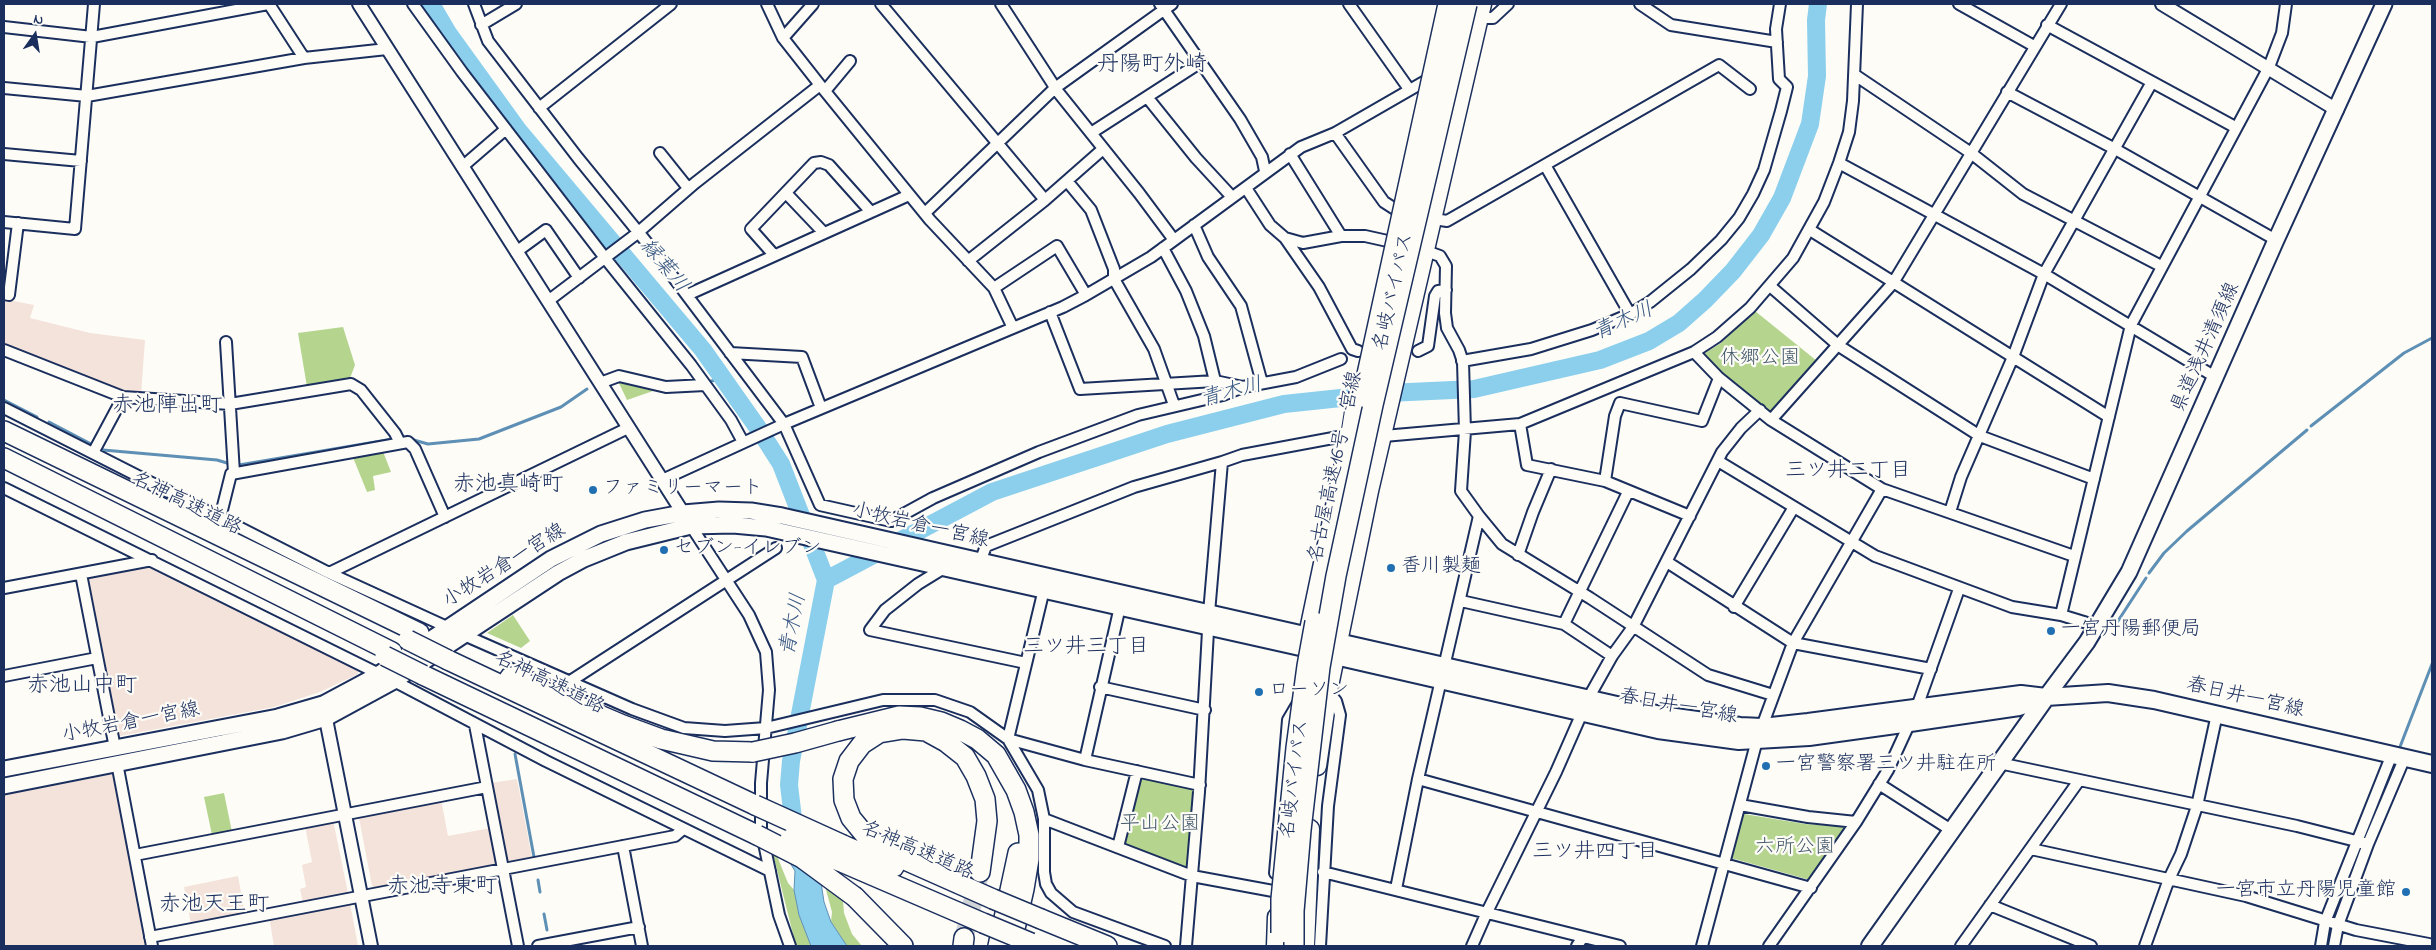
<!DOCTYPE html>
<html>
<head>
<meta charset="utf-8">
<style>
  body { margin:0 }
  #map { position:relative; width:2436px; height:950px; overflow:hidden; background:#fdfcf7; font-family:"Indie Flower",sans-serif }
  canvas { display:block }
  .frame { position:absolute; inset:0; border:5px solid #1b2f5e; pointer-events:none }
  .north { position:absolute; left:10px; top:10px; width:50px; height:50px; -webkit-text-stroke:4px #fdfcf7; paint-order:stroke; rotate:13deg; font-size:14px; font-weight:700; line-height:20px; text-align:center; color:#1b2f5e }
  .north::after { content:''; display:block; margin:auto; width:18px; height:22px; background:#1b2f5e; clip-path:polygon(50% 0,100% 100%,50% 72%,0 100%) }
</style>
</head>
<body>
<div id="map">
<canvas width="2436" height="950"></canvas>
<div class="frame"></div>
<div class="north">N</div>
</div>
<script>
const context = document.querySelector('canvas').getContext('2d');
context.lineJoin = 'round';
function paint(path, color) {
  context.fillStyle = color;
  context.fill(path, 'evenodd');
}
function poly(rows) {
  const path = new Path2D();
  for (const r of rows) {
    path.moveTo(r[0], r[1]);
    for (let i = 2; i < r.length; i += 2) path.lineTo(r[i], r[i + 1]);
  }
  return path;
}
function stroke(path, color, width, dash) {
  context.strokeStyle = color;
  context.lineWidth = width;
  context.lineCap = dash ? 'butt' : 'round';
  context.setLineDash(dash || []);
  context.stroke(path);
}
function drawText(font, color, halo, rows, align = 'center') {
  context.font = font + ' "Indie Flower","Klee One",sans-serif';
  context.lineWidth = 4.5;
  context.setLineDash([]);
  context.textBaseline = 'middle';
  context.strokeStyle = halo;
  context.fillStyle = color;
  for (const [text, x, y, turn = 0] of rows) {
    context.save();
    context.translate(x, y);
    context.rotate((+turn || 0) * Math.PI / 180);
    context.textAlign = isNaN(turn) ? turn : align;
    if (halo) context.strokeText(text, 0, 0);
    context.fillText(text, 0, 0);
    context.restore();
  }
}
const built = poly([
  [4,299,34,305,30,318,90,333,145,340,141,395,128,394,4,347],
  [148,566,358,670,358,674,320,692,274,707,120,736,116,734,86,582,90,576],
  [113,774,147,946,4,946,4,795],
  [517,779,532,858,510,862,505,859,491,783],
  [441,799,448,836,491,828,498,863,495,867,377,889,372,886,359,818,362,814],
  [333,820,348,893,347,895,303,903,300,889,306,887,302,865,312,862,305,826],
  [238,876,245,914,191,924,184,887],
  [350,903,358,946,274,946,269,916]
]);
const green = poly([
  [1755,311,1817,361,1770,415,1702,355,1721,343],
  [343,327,355,365,349,381,307,387,298,333],
  [617,379,650,387,653,391,627,400],
  [382,449,391,472,373,476,375,490,367,492,352,455],
  [513,615,530,641,521,648,487,633],
  [1141,777,1195,788,1187,868,1124,846],
  [224,793,232,832,212,835,204,797],
  [1744,814,1805,824,1848,827,1810,880,1731,858],
  [773,854,777,856,788,883,794,890,799,915,811,946,796,946],
  [825,886,843,901,844,913,852,934,862,946,847,946,844,942,831,922,832,912]
]);
const water = poly([
  [784,853,817,856,824,902,831,922,847,946,811,946,799,915,794,890,795,871,784,853]
]);
const stream = poly([
  [711,381,724,379],
  [4,400,37,417],
  [49,422,93,445],
  [2311,426,2404,353,2432,338],
  [400,433,403,437,428,444,479,439,561,407,587,389],
  [103,450,217,460,227,463],
  [239,465,393,439],
  [2149,573,2164,553,2187,531,2307,430],
  [2116,624,2146,578],
  [2398,752,2432,664],
  [515,754,534,857],
  [538,880,540,892],
  [544,914,547,930],
  [2327,946,2332,922,2380,797]
]);
const river = poly([
  [431,4,448,33,518,130,703,350,760,431,781,464,826,580],
  [795,835,789,785,791,761,826,580,992,492,1167,434,1284,404,1388,393,1474,389,1600,360,1649,341,1679,323,1705,300,1733,271,1761,235,1782,198,1810,124,1817,76,1816,20,1818,4]
]);
const motorwayTunnel = poly([
  [964,938,979,876]
]);
const minor = poly([
  [269,4,304,58],
  [413,4,462,72,605,258,691,365,731,420,743,442],
  [474,4,488,41,578,158,652,249,784,424,820,505,891,521,933,498,1039,452,1138,415,1223,395,1243,387],
  [767,4,783,38,820,85,930,220,994,288,1013,328],
  [881,4,1045,200],
  [1001,4,1058,92,1139,193,1174,240],
  [1160,4,1240,119,1262,157,1265,171],
  [1349,4,1409,89],
  [1640,4,1671,25,1777,42],
  [1959,4,2034,46],
  [1479,18,1493,18,1508,4],
  [481,25,516,4],
  [2047,25,2235,127],
  [4,27,92,37,268,4],
  [783,38,813,4],
  [1855,75,1971,153,2023,194,2161,266],
  [4,88,87,96,304,58,387,49],
  [825,91,850,61],
  [2007,92,2115,149,2276,240],
  [1147,97,1196,158,1232,197],
  [539,108,671,4],
  [1091,133,1201,62],
  [1335,133,1384,202,1398,211],
  [660,153,688,188],
  [4,154,81,161],
  [1290,154,1341,236],
  [1839,163,2044,274,2217,378],
  [1545,165,1630,314],
  [462,167,506,129],
  [1067,181,1091,210,1114,269,1114,279,1154,349,1174,405],
  [1246,188,1270,225,1285,238,1303,243,1341,236,1365,236,1392,242],
  [786,193,824,233],
  [925,213,1055,88,1172,4],
  [1434,219,1447,221,1719,65,1750,89],
  [4,222,75,229,94,4],
  [1194,225,1208,257,1241,306,1262,383],
  [1810,230,2109,417],
  [1285,238,1319,287,1352,349,1358,351],
  [1163,248,1186,291,1204,336,1215,381],
  [516,252,546,230,579,278],
  [774,255,751,229,814,163,821,162,829,165,871,212],
  [968,261,1045,200,1103,149],
  [1770,286,1839,346,1980,436,2094,479],
  [994,288,1057,246,1086,295],
  [4,294,9,295,18,223],
  [687,295,909,195],
  [548,301,635,235,695,183,820,85],
  [1050,312,1080,389,1215,381,1243,387,1296,377,1341,359],
  [226,342,234,473],
  [4,350,123,397,230,404,351,384,361,390,395,433,400,443],
  [1418,351,1428,346,1435,296,1438,291,1446,290],
  [1694,352,1719,378,1771,420,1882,489,2074,556],
  [730,353,802,357,821,408],
  [1462,361,1531,349,1592,330,1630,314,1650,302,1691,269,1721,240,1739,218,1753,194,1764,170,1781,111,1787,87,1779,79,1776,29,1780,4],
  [600,383,619,376,666,387,705,385],
  [4,408,329,573,447,627],
  [1771,420,1893,283,2061,4],
  [1520,424,1527,465,1605,481,1690,516],
  [1384,436,1520,424,1694,352,1717,337,1750,308,1793,258,1824,202,1839,163,1849,132,1853,101,1857,4],
  [93,453,123,397],
  [1718,461,1875,556,2012,607,2061,615,2097,626],
  [662,480,784,424,1063,307,1086,295,1151,257,1301,147,1335,133,1427,80],
  [1605,481,1615,416,1620,403,1702,421,1719,378],
  [4,488,379,674],
  [1950,512,1961,477,2013,357,2044,274,2152,82],
  [1479,516,1502,544,1590,598,1708,675,1773,695],
  [220,518,231,474,408,442,415,449,445,517],
  [689,523,749,615,766,652,769,690,761,783,761,829,779,915,790,946],
  [1518,555,1533,512,1551,469],
  [980,562,986,546,1134,487,1222,462],
  [1667,562,1793,643,1931,669],
  [944,568,918,584,885,610,870,630,1026,663],
  [329,573,628,428],
  [81,574,115,748],
  [4,588,152,560],
  [1461,601,1564,624,1612,656],
  [1734,607,1794,507],
  [2061,615,2131,325,2269,67,2282,33,2286,4],
  [1564,624,1628,492],
  [464,635,632,709,684,728,725,731,766,728,883,700,935,700,970,712,1008,739,1038,790,1044,819,1044,872,1046,884,1051,893,1073,912,1165,946],
  [4,676,97,658],
  [394,681,546,761,770,871],
  [569,682,776,548],
  [1100,687,1205,710],
  [475,725,518,946],
  [1008,739,1085,760,1200,785],
  [1008,739,1045,585],
  [1085,760,1121,602],
  [117,763,152,946],
  [1999,763,2297,826,2368,844],
  [1418,779,1811,888],
  [1879,784,1951,830],
  [1740,805,1808,817,1856,822],
  [1044,819,1192,876,1273,891],
  [623,846,642,946],
  [1118,847,1137,771],
  [2031,849,2246,896,2356,930,2429,944],
  [135,855,487,787],
  [1323,872,1620,946],
  [1275,873,1288,720,1298,703],
  [1396,889,1418,779,1479,516,1461,491,1465,431,1463,362,1459,350,1447,328,1445,313,1446,266,1440,256,1426,251],
  [1990,905,2091,946],
  [150,937,675,836,682,830],
  [538,946,639,927],
  [1186,946,1199,792,1209,613,1222,462,1242,455,1349,435],
  [1320,946,1328,806,1340,715,1336,701,1328,691],
  [1472,946,1487,912,1556,772,1589,697,1612,656,1633,627,1722,452,1741,428,1760,410],
  [1577,946,1583,937],
  [1702,946,1757,740,1793,643,1882,489],
  [1769,946,1856,822,1888,770,1917,707,1959,589],
  [1961,946,2078,782],
  [2145,946,2169,879,2181,854,2197,806,2217,714],
  [2321,946,2325,922,2392,754],
  [2334,946,2338,925,2368,844,2405,757]
]);
const tertiary = poly([
  [359,4,683,513],
  [2162,4,2337,110],
  [324,709,371,946]
]);
const secondary = poly([
  [2046,697,2087,642,2129,572,2276,240,2384,4],
  [4,769,278,717,323,704,379,674,551,559,601,534,645,520,683,513,719,510,751,511,782,516,1320,638],
  [4,786,282,731,326,718,394,681,558,573,584,559,626,542,691,526,733,525,766,528,1320,652]
]);
const primary = poly([
  [1338,642,1661,715,1740,726,1762,727,1808,722,2021,694,2046,697,2108,693,2154,700,2432,764],
  [1335,656,1658,730,1739,741,1809,737,1910,723,2019,707,2044,698],
  [1870,946,2045,699]
]);
const trunk = poly([
  [1308,635,1361,382],
  [1317,766,1328,691,1369,491,1482,4],
  [1276,946,1277,917],
  [1305,946,1310,829]
]);
const motorway = poly([
  [4,431,419,633],
  [4,458,392,652],
  [448,660,755,805],
  [423,675,757,835],
  [510,677,623,725,661,739,713,751,753,752],
  [838,731,899,716,920,717,941,722,960,730,977,739,996,755,1016,790,1024,812,1029,835,1029,859,1024,889,1011,946],
  [843,845,894,867],
  [839,861,983,923],
  [980,872,987,821,985,799,976,776,965,757,946,742,926,731,903,729,879,733,862,744,849,761,843,779,844,800,851,818,865,835,887,852,993,899],
  [855,897,903,946],
  [1041,919,1107,946],
  [963,946,964,938],
  [998,946,1018,853]
]);
const motorwayBridge = poly([
  [1362,397,1448,4],
  [408,640,448,660],
  [385,656,423,675],
  [753,752,795,743,838,731],
  [755,805,843,845],
  [757,835,802,858,855,897],
  [790,839,839,861],
  [993,899,1041,919],
  [983,923,1031,943],
  [1281,933,1281,899,1296,748,1307,666,1315,622],
  [1294,946,1294,911,1301,830,1320,667,1336,576,1373,405,1467,4]
]);
const markers = [
  [593,490,5,"#1f6fb2"],
  [664,550,5,"#1f6fb2"],
  [1391,568,5,"#1f6fb2"],
  [2051,631,5,"#1f6fb2"],
  [1259,692,5,"#1f6fb2"],
  [1766,766,5,"#1f6fb2"],
  [2406,892,5,"#1f6fb2"]
];
const streetNames = [
  ["名岐バイパス",1395,292,-77],
  ["県道浅井清須線",2207,348,-66],
  ["名古屋高速16号一宮線",1337,467,-78],
  ["名神高速道路",186,505,26],
  ["小牧岩倉一宮線",920,527,13],
  ["小牧岩倉一宮線",505,567,-32],
  ["名神高速道路",549,684,26],
  ["春日井一宮線",2245,699,13],
  ["春日井一宮線",1678,708,10],
  ["小牧岩倉一宮線",131,724,-11],
  ["名岐バイパス",1296,779,-83],
  ["名神高速道路",917,852,23]
];
const parkNames = [
  ["休郷公園",1760,360],
  ["平山公園",1160,826],
  ["六所公園",1795,849]
];
const poiNames = [
  ["ファミリーマート",603,490],
  ["セブン-イレブン",674,550],
  ["香川製麺",1401,568],
  ["一宮丹陽郵便局",2061,631],
  ["ローソン",1269,692],
  ["一宮警察署三ツ井駐在所",1776,766],
  ["一宮市立丹陽児童館",2396,892,"right"]
];
const waterNames = [
  ["縁葉川",663,267,50],
  ["青木川",1624,323,-24],
  ["青木川",1232,394,-15],
  ["青木川",795,625,-79]
];
const neighbourhoodNames = [
  ["三ツ井二丁目",1848,473],
  ["三ツ井三丁目",1086,649],
  ["三ツ井四丁目",1595,854]
];
const quarterNames = [
  ["丹陽町外崎",1152,66],
  ["赤池陣出町",167,407],
  ["赤池真崎町",508,486],
  ["赤池山中町",82,687],
  ["赤池寺東町",442,888],
  ["赤池天王町",214,906]
];
paint(built, '#f4e3da');
paint(green, '#b5d58f');
paint(water, '#8bcfed');
stroke(water, '#5e8fb4', 1);
stroke(stream, '#5e8fb4', 3);
stroke(river, '#8bcfed', 18);
stroke(motorwayTunnel, '#d0d3d8', 19, [19, 9]);
stroke(minor, '#1b2f5e', 14);
stroke(tertiary, '#1b2f5e', 16);
stroke(secondary, '#1b2f5e', 19);
stroke(primary, '#1b2f5e', 20);
stroke(trunk, '#1b2f5e', 21);
stroke(motorway, '#1b2f5e', 22);
stroke(minor, '#fdfcf7', 10);
stroke(tertiary, '#fdfcf7', 12);
stroke(secondary, '#fdfcf7', 15);
stroke(primary, '#fdfcf7', 16);
stroke(trunk, '#fdfcf7', 18);
stroke(motorway, '#fdfcf7', 19);
stroke(motorwayBridge, '#1b2f5e', 22, []);
stroke(motorwayBridge, '#fdfcf7', 19);
for (const [x, y, r, color] of markers) {
  const dot = new Path2D();
  dot.arc(x, y, r, 0, 2 * Math.PI);
  context.fillStyle = color;
  context.fill(dot);
  stroke(dot, '#fdfcf7', 2);
}
drawText('20px', '#1b2f5e', '#fdfcf7', streetNames);
drawText('20px', '#42586a', '#fdfcf7', parkNames);
drawText('20px', '#1b2f5e', '#fdfcf7', poiNames, 'left');
drawText('italic 21px', '#375782', '#fdfcf7', waterNames);
drawText('21px', '#1b2f5e', '#fdfcf7', neighbourhoodNames);
drawText('22px', '#1b2f5e', '#fdfcf7', quarterNames);
</script>
</body>
</html>
